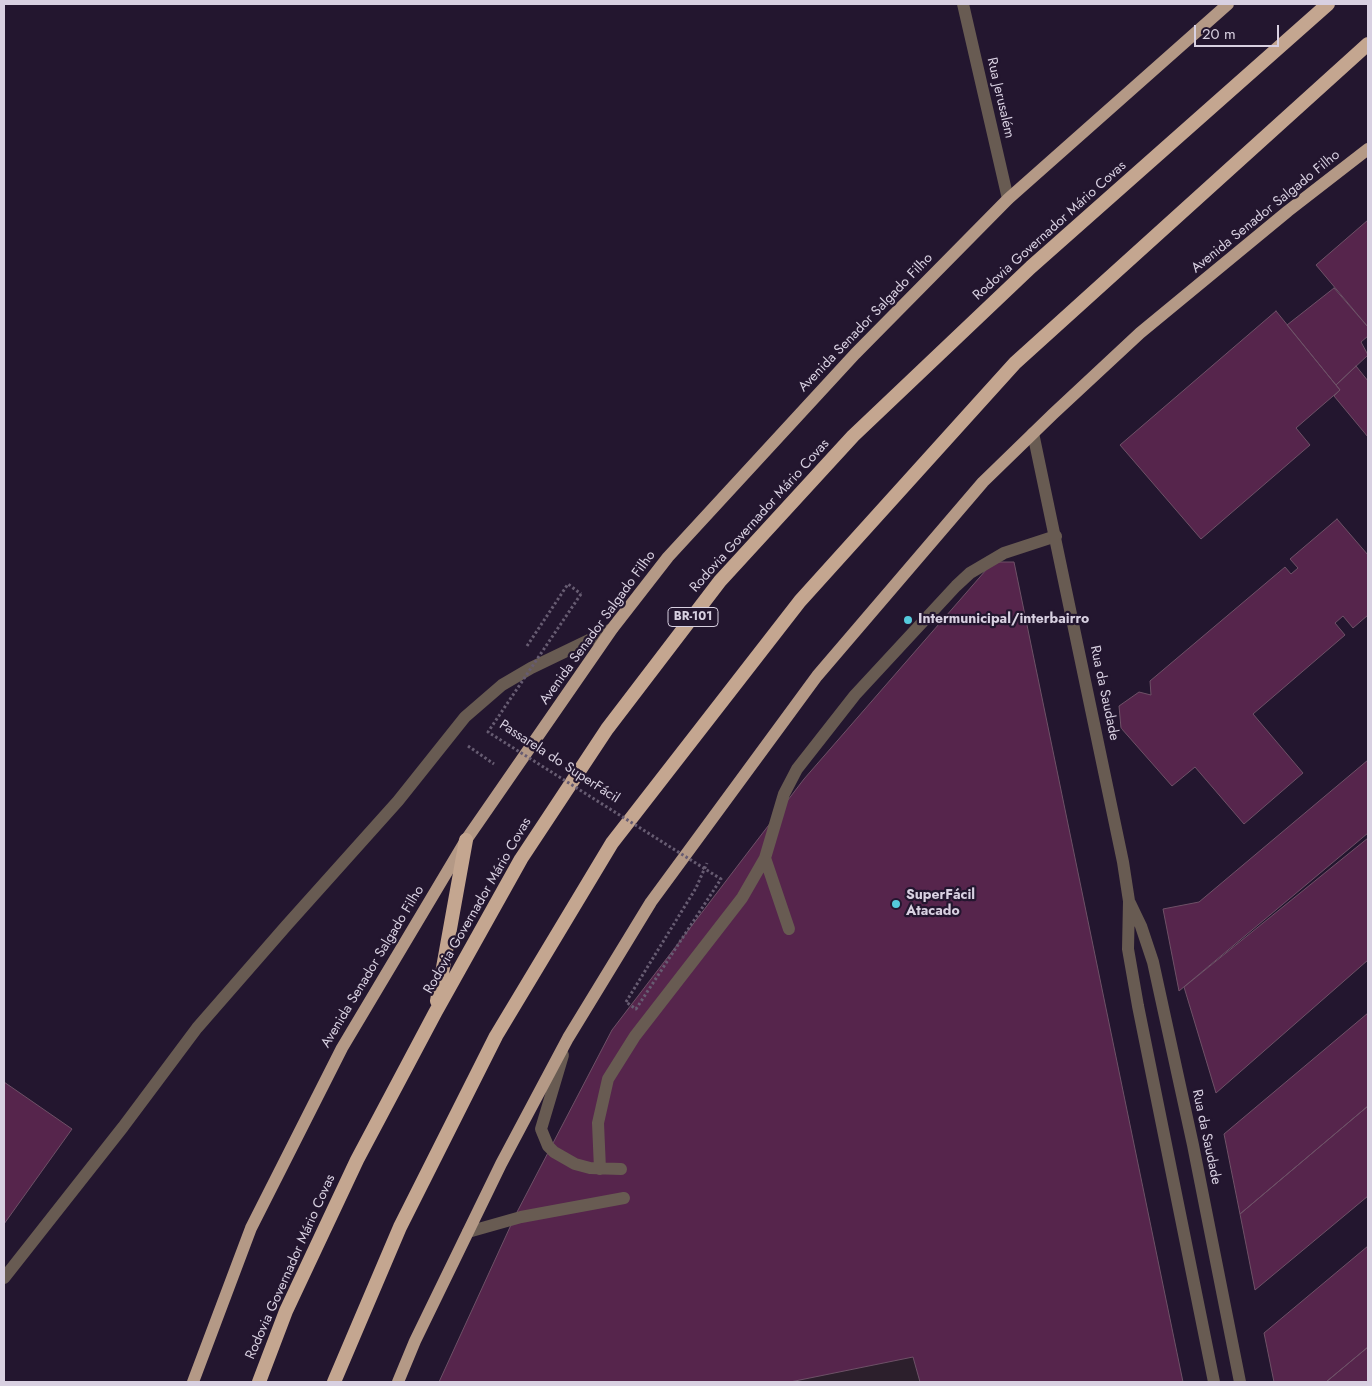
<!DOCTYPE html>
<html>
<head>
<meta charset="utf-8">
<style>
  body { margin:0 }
  #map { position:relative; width:1372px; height:1386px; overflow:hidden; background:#23162f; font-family:Jost,sans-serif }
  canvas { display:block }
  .frame { position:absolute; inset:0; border:5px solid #d8d0e1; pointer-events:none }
  .scale { position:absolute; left:1194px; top:25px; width:85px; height:22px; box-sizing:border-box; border:2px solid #d8d0e1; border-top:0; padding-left:6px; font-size:15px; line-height:18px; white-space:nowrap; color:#d8d0e1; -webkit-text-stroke:4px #23162f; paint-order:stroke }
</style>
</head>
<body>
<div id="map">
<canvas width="1372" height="1386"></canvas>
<div class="frame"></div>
<div class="scale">20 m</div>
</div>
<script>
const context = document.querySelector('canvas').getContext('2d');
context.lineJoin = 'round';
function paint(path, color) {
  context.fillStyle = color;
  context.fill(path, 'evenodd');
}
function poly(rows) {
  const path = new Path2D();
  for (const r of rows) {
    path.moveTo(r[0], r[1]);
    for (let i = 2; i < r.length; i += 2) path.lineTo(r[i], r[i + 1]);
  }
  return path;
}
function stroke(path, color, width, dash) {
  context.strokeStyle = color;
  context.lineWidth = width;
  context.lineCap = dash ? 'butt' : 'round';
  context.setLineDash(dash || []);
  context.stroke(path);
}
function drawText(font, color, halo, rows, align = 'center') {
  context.font = font + ' Jost,sans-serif';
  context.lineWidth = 4.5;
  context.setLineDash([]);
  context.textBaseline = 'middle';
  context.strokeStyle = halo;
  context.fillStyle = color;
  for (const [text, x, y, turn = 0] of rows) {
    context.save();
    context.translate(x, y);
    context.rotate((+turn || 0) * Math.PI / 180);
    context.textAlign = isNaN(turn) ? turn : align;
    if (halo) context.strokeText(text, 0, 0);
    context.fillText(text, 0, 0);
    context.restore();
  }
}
const commercial = poly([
  [913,1357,920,1382,790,1382]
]);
const building = poly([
  [1368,220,1368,327,1316,265,1368,220],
  [1334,288,1368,327,1368,336,1361,342,1368,355,1336,385,1287,325,1334,288],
  [1276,311,1340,390,1296,428,1310,445,1201,539,1120,445,1276,311],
  [1356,366,1368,381,1368,437,1334,396,1340,390,1336,385,1356,366],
  [1337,519,1368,555,1368,615,1353,628,1343,616,1335,623,1345,635,1253,714,1303,773,1244,824,1195,767,1172,786,1121,728,1119,706,1139,692,1151,695,1150,681,1285,567,1291,574,1298,568,1290,559,1337,519],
  [993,562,1014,562,1183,1382,920,1382,913,1357,790,1382,439,1382,516,1214,612,1030,804,779,993,562],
  [1368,760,1368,833,1179,991,1163,909,1199,902,1368,760],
  [1368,838,1368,960,1216,1093,1184,987,1368,838],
  [1368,1013,1368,1106,1240,1214,1224,1134,1368,1013],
  [4,1082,72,1129,4,1224,4,1082],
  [1368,1106,1368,1196,1255,1290,1240,1214,1368,1106],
  [1368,1246,1368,1347,1326,1382,1274,1382,1264,1333,1368,1246],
  [1368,1347,1368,1382,1326,1382,1368,1347]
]);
const path = poly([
  [527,646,568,584,581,594],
  [468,746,494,764],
  [626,1002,696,888,707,863]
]);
const service = poly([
  [765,858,789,929],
  [563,1055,541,1129,548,1146,554,1152,575,1164,590,1168,621,1169],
  [600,1169,598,1123,608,1079,635,1036,742,898,765,858,784,794,797,769,855,695,956,586,970,573,1004,553,1056,536],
  [468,1232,521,1217,624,1198]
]);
const minor = poly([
  [963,4,1008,199],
  [1033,433,1123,862,1129,901,1128,949,1138,1006,1214,1382],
  [1130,903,1141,926,1153,962,1193,1145,1240,1382],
  [4,1278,123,1127,197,1028,286,926,398,801,465,717,502,685,531,668,612,629]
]);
const primary = poly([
  [193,1382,251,1228,342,1048,466,840,612,629,668,557,855,354,1008,199,1228,4],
  [398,1382,415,1341,501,1164,568,1038,651,902,817,676,983,482,1053,414,1140,333,1288,211,1368,149]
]);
const trunk = poly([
  [437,1001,466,840],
  [259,1382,286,1311,357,1160,435,1013,521,859,607,729,720,581,853,436,1031,267,1328,4],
  [334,1382,400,1227,496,1036,612,843,800,601,1015,363,1368,44]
]);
const pathBridge = poly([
  [581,594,488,732,721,879,636,1009,626,1002]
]);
const markers = [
  [908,620,5,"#54cadd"],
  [896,904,5,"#54cadd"]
];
const shields = [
  [693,617,50]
];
const shieldNames = [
  ["BR-101",693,617]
];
const streetNames = [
  ["Rua Jerusalém",1000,98,77],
  ["Avenida Senador Salgado Filho",1266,212,-39],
  ["Rodovia Governador Mário Covas",1050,231,-42],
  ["Avenida Senador Salgado Filho",866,323,-46],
  ["Rodovia Governador Mário Covas",760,516,-48],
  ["Avenida Senador Salgado Filho",598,628,-54],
  ["Rua da Saudade",1104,693,78],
  ["Passarela do SuperFácil",559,762,33],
  ["Rodovia Governador Mário Covas",478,906,-60],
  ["Avenida Senador Salgado Filho",373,967,-59],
  ["Rua da Saudade",1206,1137,78],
  ["Rodovia Governador Mário Covas",291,1267,-66]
];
const poiNames = [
  ["Intermunicipal/interbairro",918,620],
  ["SuperFácil",906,896],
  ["Atacado",906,912]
];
paint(commercial, '#2c1f2c');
paint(building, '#56254c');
stroke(building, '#6e5167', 1);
stroke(path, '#675c72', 3, [2.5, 2.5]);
stroke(service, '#685b52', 12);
stroke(minor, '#685b52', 12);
stroke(primary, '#b49986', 12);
stroke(trunk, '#c4a690', 14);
stroke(pathBridge, '#675c72', 3, [2.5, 2.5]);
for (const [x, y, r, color] of markers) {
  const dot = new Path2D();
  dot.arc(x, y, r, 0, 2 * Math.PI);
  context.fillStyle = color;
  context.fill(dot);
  stroke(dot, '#23162f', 2);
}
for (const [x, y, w] of shields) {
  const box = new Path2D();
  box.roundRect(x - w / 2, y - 9.5, w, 19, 4);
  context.fillStyle = '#23162f';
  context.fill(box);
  stroke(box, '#d8d0e1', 1);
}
drawText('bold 12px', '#d8d0e1', null, shieldNames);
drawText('14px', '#d8d0e1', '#23162f', streetNames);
drawText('bold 14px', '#d8d0e1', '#23162f', poiNames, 'left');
</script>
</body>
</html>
